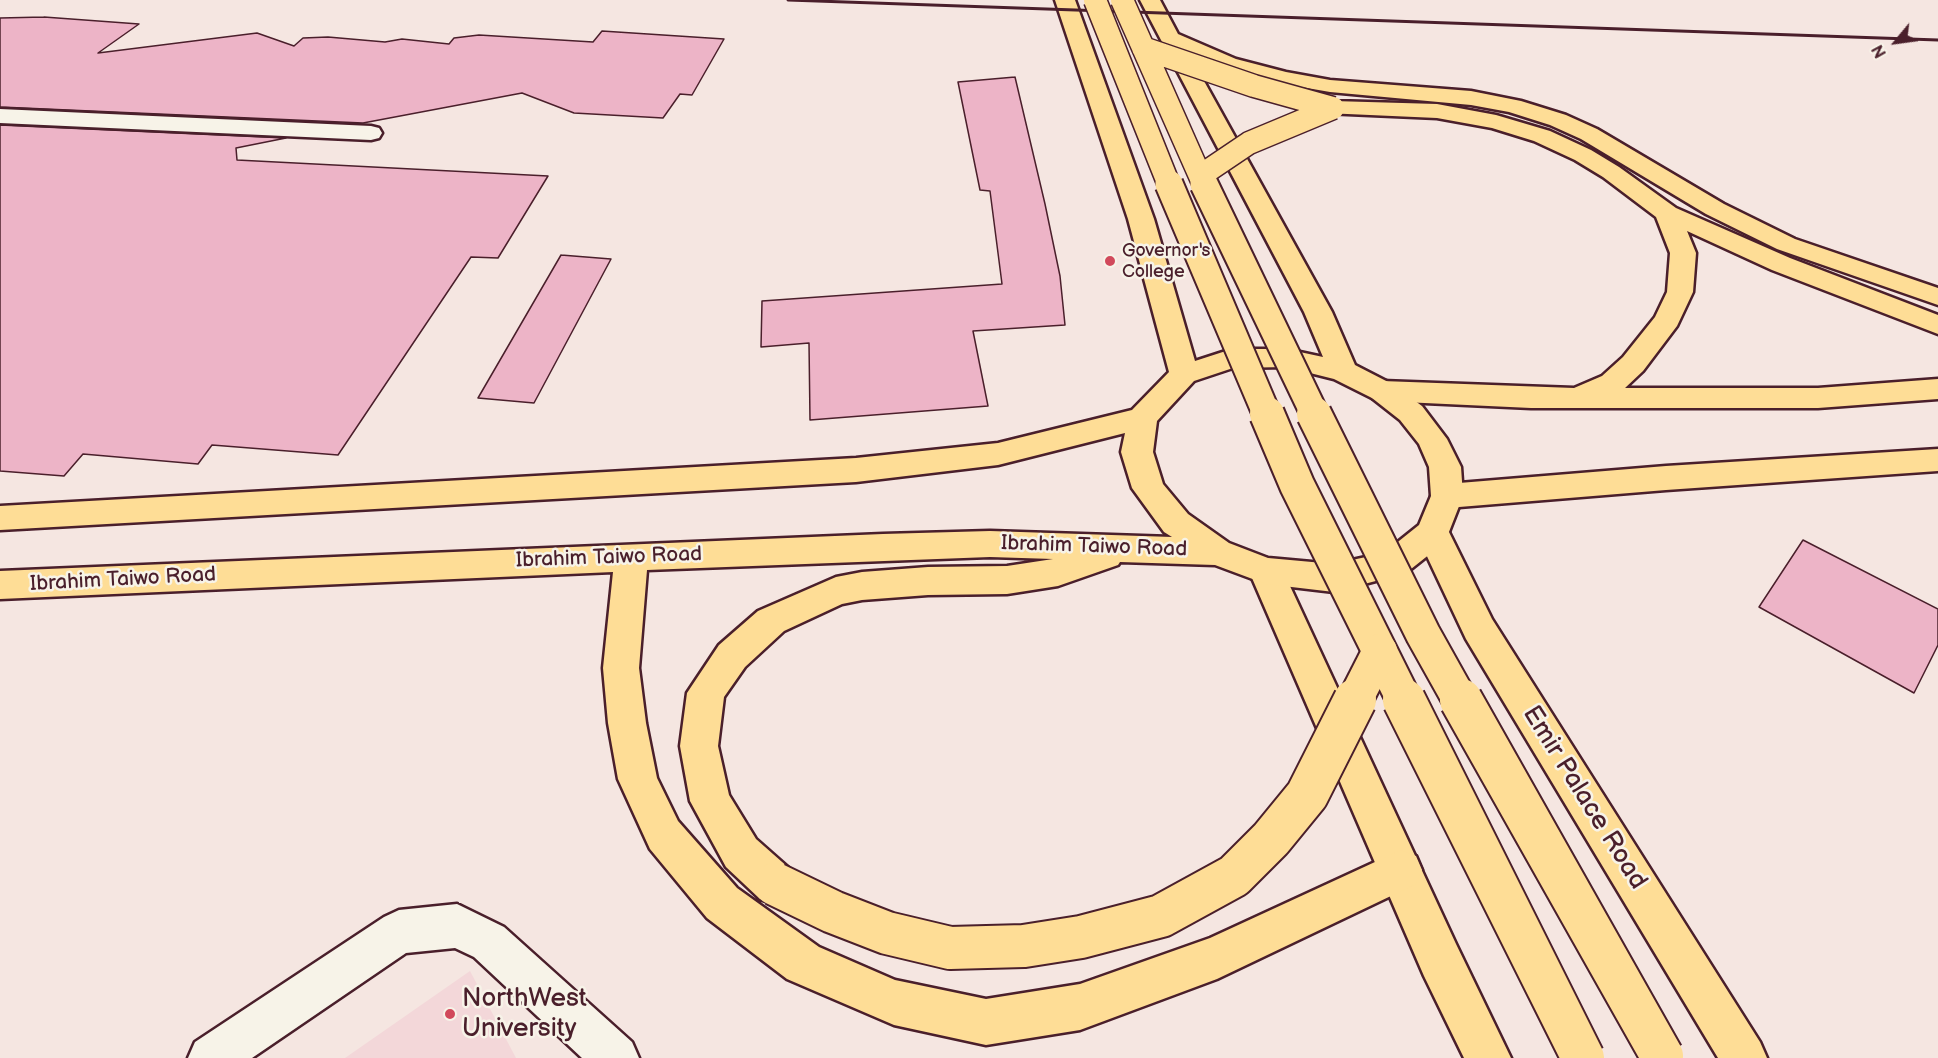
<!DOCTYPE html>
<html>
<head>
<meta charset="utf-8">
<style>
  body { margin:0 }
  #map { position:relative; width:1938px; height:1058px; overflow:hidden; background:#f5e6e1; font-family:"Balsamiq Sans",sans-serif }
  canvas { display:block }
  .north { position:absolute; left:1866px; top:12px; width:60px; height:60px; -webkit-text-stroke:4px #f7f3e8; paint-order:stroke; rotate:241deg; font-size:16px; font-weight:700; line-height:24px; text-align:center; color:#4a1f2b }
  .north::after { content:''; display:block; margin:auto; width:21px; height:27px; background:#4a1f2b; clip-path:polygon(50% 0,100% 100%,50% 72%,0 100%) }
</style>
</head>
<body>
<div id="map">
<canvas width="1938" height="1058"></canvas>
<div class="north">N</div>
</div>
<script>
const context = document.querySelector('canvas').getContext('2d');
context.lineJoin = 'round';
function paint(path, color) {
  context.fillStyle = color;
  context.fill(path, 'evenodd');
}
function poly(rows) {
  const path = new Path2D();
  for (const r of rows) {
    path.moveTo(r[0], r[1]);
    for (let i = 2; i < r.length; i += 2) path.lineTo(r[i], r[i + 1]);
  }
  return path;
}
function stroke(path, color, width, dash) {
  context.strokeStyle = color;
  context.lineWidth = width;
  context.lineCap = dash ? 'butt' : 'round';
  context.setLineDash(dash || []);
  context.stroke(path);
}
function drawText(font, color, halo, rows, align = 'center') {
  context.font = font + ' "Balsamiq Sans",sans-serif';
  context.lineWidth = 5;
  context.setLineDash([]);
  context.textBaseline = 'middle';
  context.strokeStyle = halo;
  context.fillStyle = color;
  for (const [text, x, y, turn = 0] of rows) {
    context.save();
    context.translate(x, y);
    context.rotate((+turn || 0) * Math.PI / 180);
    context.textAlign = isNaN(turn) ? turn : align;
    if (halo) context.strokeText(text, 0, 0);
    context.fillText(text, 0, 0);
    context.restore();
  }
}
const built = poly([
  [470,971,516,1058,345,1058]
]);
const building = poly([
  [44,17,139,24,98,53,257,33,294,46,303,38,328,37,385,42,402,39,449,44,454,38,479,35,593,42,602,31,724,39,692,95,680,94,663,118,574,113,522,93,363,123,0,107,0,18,44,17],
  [1015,77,1045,204,1060,276,1065,325,973,331,988,406,810,420,809,343,761,347,762,301,1002,284,990,191,980,190,958,82,1015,77],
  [0,125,286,138,236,148,237,160,548,176,498,258,471,257,338,455,212,445,198,464,83,454,64,476,0,471,0,125],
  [561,255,611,259,534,403,478,398,561,255],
  [1803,540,1938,609,1938,645,1914,693,1759,607,1803,540]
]);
const minor = poly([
  [0,109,371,126,379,128,382,133,379,138,371,140,0,123,0,109],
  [457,904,504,927,632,1042,639,1058,582,1058,474,957,455,948,406,953,252,1058,188,1058,195,1042,384,917,399,910,457,904]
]);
const major = poly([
  [1333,101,1437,104,1496,115,1550,131,1591,150,1619,167,1676,208,1790,258,1938,315,1938,334,1772,270,1687,231,1696,253,1693,292,1677,326,1643,371,1625,388,1818,388,1938,379,1938,399,1818,408,1531,408,1382,401,1372,398,1367,391,1372,384,1382,381,1574,388,1602,376,1623,357,1655,317,1667,292,1670,253,1656,217,1603,177,1575,160,1534,141,1492,128,1437,118,1325,113,1322,108,1325,103,1333,101],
  [1938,449,1938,471,1666,490,1447,508,1436,504,1431,496,1436,488,1447,484,1666,466,1938,449],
  [1433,520,1445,524,1492,619,1760,1042,1767,1058,1718,1058,1466,639,1416,533,1421,524,1433,520],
  [1266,558,1278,561,1283,571,1456,944,1511,1058,1464,1058,1424,976,1249,571,1254,561,1266,558]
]);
const highway = poly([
  [1055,0,1075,0,1154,219,1195,361,1232,349,1286,349,1323,357,1304,312,1140,0,1160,0,1178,34,1236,59,1286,72,1330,80,1471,91,1521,101,1566,115,1597,129,1724,204,1795,239,1938,288,1938,305,1777,249,1706,214,1581,139,1550,125,1509,112,1471,105,1330,92,1284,84,1222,67,1189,54,1332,312,1355,365,1392,384,1422,406,1447,439,1461,467,1463,496,1445,542,1406,573,1334,592,1266,584,1215,565,1120,562,1118,565,1058,586,1007,594,928,595,862,600,842,604,784,631,745,667,724,697,718,746,729,795,756,839,790,869,796,884,790,899,775,905,760,899,726,867,690,801,680,746,687,693,719,645,758,611,836,577,862,572,928,567,1007,566,1053,559,990,557,647,570,639,668,646,723,657,778,678,821,737,888,819,947,895,980,986,999,1080,984,1210,938,1401,850,1416,856,1422,870,1416,884,1217,979,1080,1030,986,1045,894,1025,787,979,707,918,650,849,618,779,608,723,603,668,613,572,0,599,0,571,883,534,990,531,1172,537,1164,532,1132,488,1121,452,1125,433,998,465,856,482,0,530,0,506,856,458,998,443,1132,410,1169,372,1128,219,1055,0],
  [1286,367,1334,379,1372,398,1400,420,1419,444,1429,467,1431,496,1419,525,1384,553,1334,564,1268,558,1229,543,1188,514,1163,484,1153,452,1157,421,1194,381,1233,368,1286,367]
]);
const rail = poly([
  [788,0,1938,40]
]);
const majorBridgeFar3 = poly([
  [1095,0,1169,185],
  [1122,0,1204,185],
  [1143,48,1254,86,1333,108],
  [1200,176,1249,143,1333,108]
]);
const majorBridgeFar2 = poly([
  [1169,184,1267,415],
  [1204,184,1315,415]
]);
const majorBridgeFar1 = poly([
  [1267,414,1297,485,1405,702],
  [1314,414,1423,634,1461,702]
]);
const majorBridge = poly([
  [1404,700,1583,1058],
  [1461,700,1662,1056]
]);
const highwayBridgeFar1 = poly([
  [1354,702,1380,651]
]);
const highwayBridge = poly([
  [775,884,833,912,887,933,950,948,1024,946,1081,937,1161,916,1234,876,1271,839,1307,795,1355,700]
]);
const markers = [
  [1110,261,6,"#d1495b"],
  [450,1014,6,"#d1495b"]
];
const farPoinames = [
  ["Governor's",1122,251],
  ["College",1122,272]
];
const streetNames = [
  ["Ibrahim Taiwo Road",1094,547,2],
  ["Ibrahim Taiwo Road",609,558,-2],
  ["Ibrahim Taiwo Road",123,580,-3]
];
const nearStreetnames = [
  ["Emir Palace Road",1584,798,58]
];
const nearPoinames = [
  ["NorthWest",462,999],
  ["University",462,1029]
];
paint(built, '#f3d7d9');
paint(building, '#edb4c7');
stroke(building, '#4a1f2b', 1.5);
stroke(minor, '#4a1f2b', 5);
stroke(major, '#4a1f2b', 5);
stroke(highway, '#4a1f2b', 5);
paint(minor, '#f7f3e8');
paint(major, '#fedd96');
paint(highway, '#fedd96');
stroke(rail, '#4a1f2b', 3);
stroke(majorBridgeFar3, '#4a1f2b', 25, []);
stroke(majorBridgeFar2, '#4a1f2b', 31, []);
stroke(majorBridgeFar1, '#4a1f2b', 38, []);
stroke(majorBridge, '#4a1f2b', 46, []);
stroke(highwayBridgeFar1, '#4a1f2b', 38, []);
stroke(highwayBridge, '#4a1f2b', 46, []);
stroke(majorBridgeFar3, '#fedd96', 22);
stroke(majorBridgeFar2, '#fedd96', 27);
stroke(majorBridgeFar1, '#fedd96', 34);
stroke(majorBridge, '#fedd96', 42);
stroke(highwayBridgeFar1, '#fedd96', 34);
stroke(highwayBridge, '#fedd96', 42);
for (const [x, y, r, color] of markers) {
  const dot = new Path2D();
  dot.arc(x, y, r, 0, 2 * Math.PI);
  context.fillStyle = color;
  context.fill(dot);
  stroke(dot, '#f7f3e8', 2);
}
drawText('18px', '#4a1f2b', '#f7f3e8', farPoinames, 'left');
drawText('21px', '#4a1f2b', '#f7f3e8', streetNames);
drawText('26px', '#4a1f2b', '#f7f3e8', nearStreetnames);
drawText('26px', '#4a1f2b', '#f7f3e8', nearPoinames, 'left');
</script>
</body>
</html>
